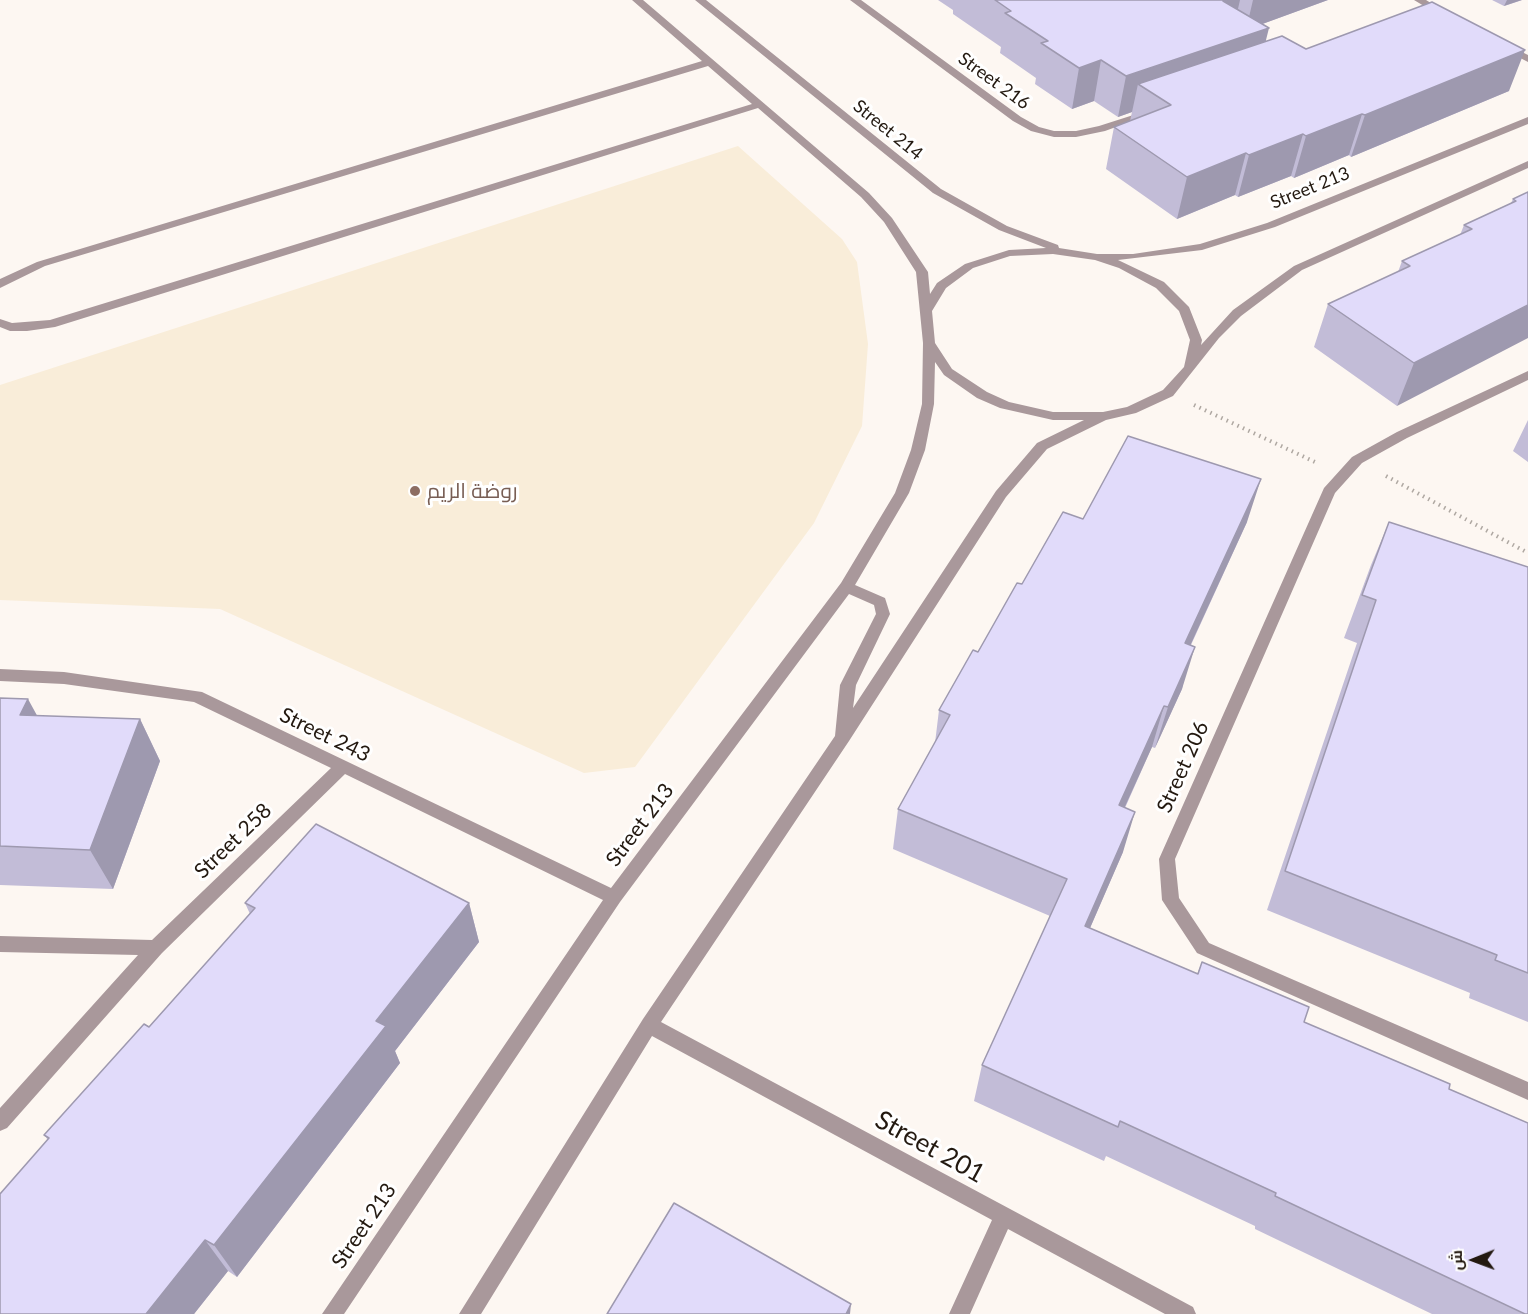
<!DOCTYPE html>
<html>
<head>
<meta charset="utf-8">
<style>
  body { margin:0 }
  #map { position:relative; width:1528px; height:1314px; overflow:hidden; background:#fdf7f2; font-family:Lato,Cairo,sans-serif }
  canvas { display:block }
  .north { position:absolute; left:1444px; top:1230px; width:60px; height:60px; -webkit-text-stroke:4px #fff; paint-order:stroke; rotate:269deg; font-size:16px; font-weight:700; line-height:24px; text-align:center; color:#231910 }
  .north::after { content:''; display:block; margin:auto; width:21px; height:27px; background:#231910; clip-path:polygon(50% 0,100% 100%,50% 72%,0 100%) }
</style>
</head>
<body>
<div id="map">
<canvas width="1528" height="1314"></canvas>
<div class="north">ش</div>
</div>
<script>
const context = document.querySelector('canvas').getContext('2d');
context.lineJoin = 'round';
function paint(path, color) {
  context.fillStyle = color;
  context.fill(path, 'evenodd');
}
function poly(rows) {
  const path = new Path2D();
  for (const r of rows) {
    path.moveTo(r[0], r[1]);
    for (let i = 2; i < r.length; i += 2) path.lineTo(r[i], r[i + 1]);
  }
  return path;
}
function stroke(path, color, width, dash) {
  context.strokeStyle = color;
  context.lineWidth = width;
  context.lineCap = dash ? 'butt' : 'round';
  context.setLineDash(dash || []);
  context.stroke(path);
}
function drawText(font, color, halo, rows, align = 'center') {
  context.font = font + ' Lato,Cairo,sans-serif';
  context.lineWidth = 6;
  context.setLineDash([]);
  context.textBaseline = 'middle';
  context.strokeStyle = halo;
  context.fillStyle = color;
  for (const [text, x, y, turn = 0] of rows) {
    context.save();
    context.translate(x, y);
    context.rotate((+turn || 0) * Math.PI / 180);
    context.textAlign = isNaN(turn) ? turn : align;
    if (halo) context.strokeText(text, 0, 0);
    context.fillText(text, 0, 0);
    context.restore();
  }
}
const education = poly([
  [738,146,842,239,857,262,868,344,862,426,814,523,635,767,584,773,220,609,0,600,0,385]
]);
const path = poly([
  [1194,405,1315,462],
  [1386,476,1528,553]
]);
const minor = poly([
  [632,0,643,0,869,193,892,218,928,272,930,294,937,283,965,264,1009,250,1046,248,999,230,933,193,695,0,706,0,941,189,1007,226,1058,245,1059,248,1097,254,1133,254,1200,244,1267,223,1528,117,1528,124,1275,227,1202,250,1118,260,1164,282,1189,307,1202,340,1201,345,1233,310,1294,266,1528,161,1528,168,1302,270,1241,316,1219,338,1173,396,1136,413,1106,420,1047,449,1006,497,849,741,661,1022,1193,1307,1196,1314,1165,1314,1008,1229,970,1314,949,1314,992,1220,652,1036,481,1314,459,1314,643,1019,835,736,840,685,876,614,874,605,849,594,620,902,344,1314,322,1314,603,900,345,774,162,953,7,1128,0,1131,0,1108,138,955,0,952,0,936,152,940,331,768,194,702,64,684,0,681,0,669,64,672,202,692,611,888,841,583,895,493,911,450,922,404,923,343,916,272,884,222,861,197,758,108,55,327,27,331,10,331,0,327,0,319,12,323,50,320,752,104,708,66,45,266,0,288,0,279,37,262,702,61,632,0],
  [1053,254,1095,260,1119,268,1156,288,1179,311,1190,340,1184,367,1163,390,1127,407,1103,412,1053,412,1009,402,987,392,952,369,935,343,932,311,946,288,973,268,1010,256,1053,254],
  [935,362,944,375,977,398,1000,408,1053,420,1084,420,1037,443,996,491,853,708,856,685,890,614,885,598,855,585,909,493,925,450,934,404,935,362],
  [850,0,861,0,1021,117,1039,127,1054,131,1076,131,1099,126,1149,110,1154,113,1105,131,1076,137,1054,137,1031,131,1013,121,850,0],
  [1414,0,1426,0,1447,13,1439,15,1414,0],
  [1506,44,1528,55,1528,62,1503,49,1501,47,1506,44],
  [1528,371,1528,380,1407,438,1362,463,1335,493,1175,859,1179,898,1209,943,1528,1082,1528,1100,1197,953,1162,900,1159,859,1324,488,1352,457,1397,432,1528,371]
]);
const wall = poly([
  [938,0,1328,0,1262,24,1266,41,1509,91,1351,157,1349,155,1294,178,1291,176,1238,197,1235,195,1177,219,1106,169,1114,127,1130,121,1132,112,1118,117,1094,101,1072,109,1035,84,1036,78,1000,53,1001,47,953,14,953,10],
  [1492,0,1522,0,1504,6],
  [1528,192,1397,406,1314,347,1328,304,1398,272,1402,261,1460,235,1464,225,1511,203,1513,199],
  [1528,420,1528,462,1513,451],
  [1083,519,1247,522,1191,645,1182,689,1155,748,1152,747,1125,808,1123,852,1090,928,1197,974,1202,962,1304,1022,1449,1089,1528,1314,1432,1314,1255,1229,1255,1226,1106,1156,1104,1161,974,1101,982,1065,1050,916,893,849,898,809,935,743,939,710,1022,584],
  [1389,522,1528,567,1528,1022,1469,998,1470,993,1267,910,1357,643,1344,638,1371,565],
  [0,698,37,716,140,719,160,761,113,889,0,885],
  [245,903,469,903,479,942,395,1051,400,1063,237,1277,228,1271,194,1314,0,1314,48,1140,44,1135,149,1027,250,914]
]);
const shadedWall = poly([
  [1227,0,1240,0,1232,35,1223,1],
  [1253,0,1328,0,1246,30],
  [1507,0,1522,0,1504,6],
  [1269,28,1259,68,1138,84,1132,112,1118,117,1126,76],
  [1525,50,1509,91,1351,157,1365,115],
  [1101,60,1094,101,1072,109,1079,68],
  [1362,114,1349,155,1294,178,1306,136],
  [1303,134,1291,176,1238,197,1249,155],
  [1246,153,1235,195,1177,219,1187,177],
  [1528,305,1528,338,1397,406,1414,363],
  [1261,479,1247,522,1172,685,1185,643],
  [1195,647,1182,689,1155,748,1168,707],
  [28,699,51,741,20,715],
  [1164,706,1152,747,1107,846,1119,805],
  [140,719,160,761,113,889,90,850],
  [1135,812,1123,852,1074,965,1085,926],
  [469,903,479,942,395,1051,400,1063,237,1277,214,1245,376,1021],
  [205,1240,228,1271,194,1314,146,1314],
  [851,1304,850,1314,846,1314]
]);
const building = poly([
  [995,0,1227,0,1223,1,1269,28,1126,76,1101,60,1079,68,1041,43,1048,41,1005,13,1011,11,995,0],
  [1432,2,1525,50,1365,115,1362,114,1306,136,1303,134,1249,155,1246,153,1187,177,1114,127,1171,105,1138,84,1282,36,1306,49,1432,2],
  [1528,192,1528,305,1414,363,1328,304,1410,266,1402,261,1472,229,1464,225,1516,201,1513,199,1528,192],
  [1128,436,1261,479,1185,643,1195,647,1168,707,1164,706,1119,805,1135,812,1085,926,1198,974,1202,962,1309,1007,1304,1022,1450,1084,1449,1089,1528,1123,1528,1314,1525,1314,1275,1196,1276,1193,1120,1121,1118,1127,982,1065,1067,879,898,809,950,715,939,710,973,650,978,652,1017,583,1022,584,1063,512,1083,519,1128,436],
  [1389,522,1528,567,1528,973,1495,960,1497,955,1285,871,1376,600,1362,595,1389,522],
  [0,698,28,699,20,715,140,719,90,850,0,846,0,698],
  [316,824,469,903,376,1021,386,1026,214,1245,205,1240,146,1314,0,1314,0,1194,49,1138,44,1135,144,1024,149,1027,255,908,245,903,316,824],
  [674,1203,851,1304,846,1314,607,1314,674,1203]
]);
const markers = [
  [415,491,6,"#8d6e63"]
];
const farStreetnames = [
  ["Street 216",994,81,36],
  ["Street 214",888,130,39],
  ["Street 213",1310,188,-22]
];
const educationNames = [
  ["روضة الريم",427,491]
];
const streetNames = [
  ["Street 243",325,735,26],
  ["Street 206",1183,767,-66],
  ["Street 213",640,825,-53],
  ["Street 258",233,841,-44],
  ["Street 213",364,1226,-56]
];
const nearStreetnames = [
  ["Street 201",930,1147,29]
];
paint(education, '#f9edd9');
stroke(path, '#afa8a2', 4, [1.5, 4.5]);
paint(minor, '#a9989b');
paint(wall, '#c2bcd7');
paint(shadedWall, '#9e99af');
paint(building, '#e1dbfa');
stroke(building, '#9e99af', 1.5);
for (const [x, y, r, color] of markers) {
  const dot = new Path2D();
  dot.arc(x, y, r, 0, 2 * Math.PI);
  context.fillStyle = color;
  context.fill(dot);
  stroke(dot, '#fff', 2);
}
drawText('18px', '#231910', '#fff', farStreetnames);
drawText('21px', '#785e54', '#fff', educationNames, 'left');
drawText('21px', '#231910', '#fff', streetNames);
drawText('26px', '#231910', '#fff', nearStreetnames);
</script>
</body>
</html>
